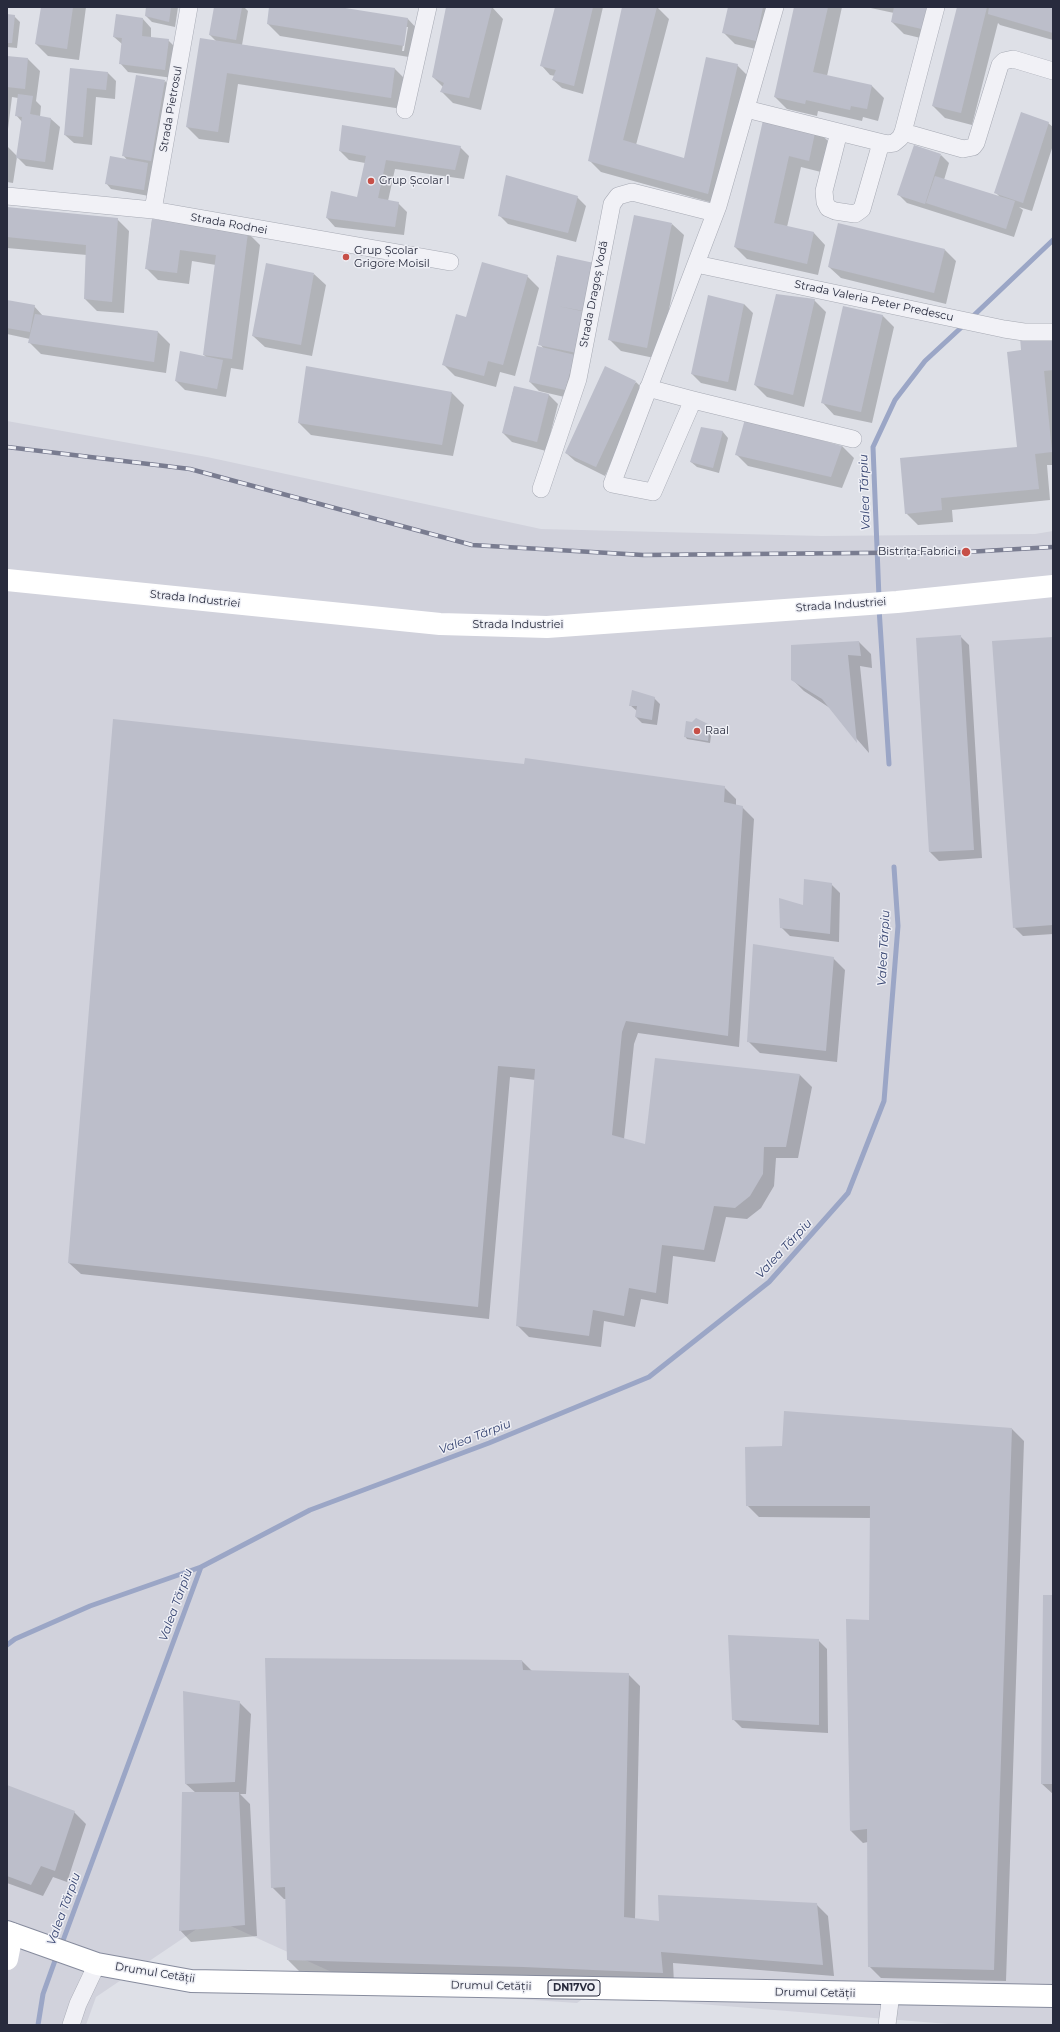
<!DOCTYPE html>
<html>
<head>
<meta charset="utf-8">
<style>
  body { margin:0 }
  #map { position:relative; width:1060px; height:2032px; overflow:hidden; background:#dee0e7; font-family:Montserrat,sans-serif }
  canvas { display:block }
  .frame { position:absolute; inset:0; border:8px solid #282b3d; pointer-events:none }
</style>
</head>
<body>
<div id="map">
<canvas width="1060" height="2032"></canvas>
<div class="frame"></div>
</div>
<script>
const context = document.querySelector('canvas').getContext('2d');
context.lineJoin = 'round';
function paint(path, color) {
  context.fillStyle = color;
  context.fill(path, 'evenodd');
}
function poly(rows) {
  const path = new Path2D();
  for (const r of rows) {
    path.moveTo(r[0], r[1]);
    for (let i = 2; i < r.length; i += 2) path.lineTo(r[i], r[i + 1]);
  }
  return path;
}
function stroke(path, color, width, dash) {
  context.strokeStyle = color;
  context.lineWidth = width;
  context.lineCap = dash ? 'butt' : 'round';
  context.setLineDash(dash || []);
  context.stroke(path);
}
function drawText(font, color, halo, rows, align = 'center') {
  context.font = font + ' Montserrat,sans-serif';
  context.lineWidth = 3;
  context.setLineDash([]);
  context.textBaseline = 'middle';
  context.strokeStyle = halo;
  context.fillStyle = color;
  for (const [text, x, y, turn = 0] of rows) {
    context.save();
    context.translate(x, y);
    context.rotate((+turn || 0) * Math.PI / 180);
    context.textAlign = isNaN(turn) ? turn : align;
    if (halo) context.strokeText(text, 0, 0);
    context.fillText(text, 0, 0);
    context.restore();
  }
}
const built = poly([
  [7,421,207,457,541,529,822,536,1035,534,1053,531,1053,2025,961,2025,588,1995,577,2003,369,1989,213,1918,96,1997,86,2025,7,2025]
]);
const shadow = poly([
  [42,7,86,7,79,60,48,56,36,44],
  [147,7,178,7,175,27,152,22,146,16],
  [215,7,244,7,248,11,242,45,395,69,407,81,402,109,238,84,229,143,199,139,187,127,217,42,210,35],
  [270,7,333,7,408,19,419,31,415,58,280,36,268,24],
  [406,27,408,27,404,51,402,51],
  [447,7,492,7,503,19,481,110,453,103,442,92,443,87,433,77],
  [556,7,603,7,583,94,562,88,553,80,555,76,550,75,542,66],
  [623,7,657,7,669,19,636,145,685,159,737,65,749,77,720,205,601,172,589,160],
  [729,7,777,7,768,52,735,44,723,32],
  [795,7,842,7,827,76,872,86,884,98,878,121,863,117,862,121,818,111,817,116,787,109,775,97],
  [866,7,941,7,933,41,904,34,892,22,894,13],
  [958,7,1053,7,1053,40,1000,25,998,23,972,125,945,118,933,106],
  [7,15,14,16,20,22,17,48,7,47],
  [143,19,151,28,151,38,168,40,177,49,173,78,128,72,120,63,122,44,114,37],
  [7,57,28,59,40,71,36,101,41,106,40,117,51,119,60,127,53,170,26,166,17,157,13,183,7,182,7,146,17,156,22,122,16,115,18,98,12,97,7,137],
  [71,69,108,73,116,81,115,99,96,97,92,145,74,143,65,135],
  [165,81,173,90,159,169,151,168,154,170,149,196,111,189,106,183,128,161,123,155],
  [765,117,816,129,828,141,821,172,801,167,787,227,814,233,825,245,818,275,747,259,735,247],
  [1048,123,1053,127,1053,145,1032,211,1019,207,1023,210,1014,237,907,203,898,194,941,155,949,163,944,180,1000,197,996,193],
  [460,147,469,156,464,179,395,169,388,201,398,203,407,212,404,235,335,227,327,218,358,198,365,163,349,160,340,151],
  [577,197,586,206,576,242,508,224,499,215],
  [7,208,117,219,129,231,124,313,97,311,85,299,87,255,7,248],
  [152,220,248,233,260,245,243,370,231,368,226,397,185,390,176,381,207,358,204,355,216,265,192,261,189,284,158,280,146,268],
  [672,224,684,235,659,359,621,351,609,339],
  [945,250,956,261,946,304,841,278,829,267],
  [557,256,593,264,573,399,539,391,530,382,544,349,540,344],
  [314,274,326,285,312,356,265,347,253,336],
  [527,276,539,288,515,376,500,372,496,387,455,376,443,364,467,318],
  [814,300,826,312,804,407,767,397,755,385],
  [7,301,34,306,43,316,158,332,170,344,166,373,41,354,29,342,30,339,7,334],
  [744,304,753,313,736,391,701,383,692,374],
  [882,315,894,327,872,423,834,415,823,403],
  [1053,335,1053,465,1047,465,1050,500,952,510,953,522,918,525,906,513,1018,448,1022,351],
  [307,367,452,393,464,405,453,456,311,435,299,423],
  [636,382,644,390,605,476,575,461,566,453],
  [514,387,549,395,558,404,546,451,512,442,503,433],
  [702,428,723,432,728,438,719,473,697,467,691,462],
  [842,446,854,458,842,488,748,466,736,454],
  [960,636,969,645,982,858,939,861,930,852,917,639],
  [1053,638,1053,934,1023,936,1014,927],
  [859,642,871,654,872,668,860,666,869,753,830,708,804,691,792,679],
  [654,698,660,704,657,725,642,723,636,717,637,711,630,705],
  [710,725,712,728,710,743,687,739,685,736],
  [724,787,736,799,736,805,742,807,754,819,739,1047,638,1033,634,1044,624,1139,646,1146,800,1075,812,1087,798,1158,776,1158,774,1186,761,1208,747,1219,726,1217,715,1262,673,1256,668,1304,641,1299,635,1327,604,1321,601,1347,529,1337,517,1325,536,1080,510,1077,489,1319,81,1274,69,1263],
  [831,884,840,893,839,942,790,936,781,927],
  [833,958,845,970,837,1062,760,1053,748,1041],
  [1012,1429,1024,1441,1006,1981,881,1978,869,1966,868,1842,863,1843,851,1831,870,1622,871,1518,759,1517,747,1505,783,1447],
  [1053,1596,1053,1794,1042,1784],
  [818,1640,827,1649,828,1733,742,1728,733,1719],
  [521,1660,532,1671,628,1674,640,1686,635,1919,660,1922,816,1904,828,1916,834,1976,673,1963,674,1984,536,1978,300,1972,288,1960,286,1899,284,1899,272,1887],
  [239,1702,251,1714,246,1794,240,1794,250,1804,257,1936,191,1942,180,1930,196,1793,186,1784],
  [7,1786,74,1812,86,1824,67,1882,53,1877,43,1896,7,1883]
]);
const stream = poly([
  [970,319,1053,240],
  [879,598,873,447,895,400,925,361,965,324],
  [879,608,889,764],
  [7,1645,15,1639,90,1606,201,1567],
  [61,1946,201,1567,310,1510,489,1443,649,1377,769,1282,848,1193,884,1101,898,926,894,867],
  [38,2025,43,1994,57,1955]
]);
const building = poly([
  [41,7,73,7,67,49,35,44],
  [146,7,171,7,169,22,145,16],
  [214,7,242,7,236,40,209,35],
  [269,7,339,7,408,18,404,46,267,24],
  [446,7,492,7,469,98,440,92,444,83,432,77],
  [555,7,593,7,574,86,552,80,556,70,540,66],
  [622,7,657,7,623,140,684,158,706,57,738,64,708,194,588,161],
  [728,7,763,7,756,41,722,33],
  [794,7,828,7,813,72,872,85,867,109,851,106,850,110,806,100,805,104,774,97],
  [894,7,927,7,922,29,891,22],
  [957,7,987,7,961,113,932,106],
  [989,7,1053,7,1053,33,988,14],
  [7,14,15,15,12,43,7,43],
  [116,14,143,18,142,36,169,39,165,70,119,64,122,38,113,37],
  [200,38,395,68,391,98,227,73,218,132,186,127],
  [7,56,28,58,25,89,7,87],
  [70,68,108,72,106,90,87,88,83,137,64,135],
  [136,75,165,80,151,161,122,156],
  [18,94,33,96,30,114,51,118,45,162,16,158,22,117,15,116],
  [1021,112,1049,122,1023,203,994,193],
  [764,116,816,128,809,161,789,156,774,223,814,232,807,264,734,247],
  [342,125,461,146,455,170,386,160,378,198,399,202,395,227,326,218,331,191,357,197,366,156,339,151],
  [914,145,941,154,925,204,897,195],
  [110,156,148,163,144,190,105,184],
  [506,175,578,196,568,233,498,216],
  [935,176,1015,201,1006,229,926,203],
  [7,207,118,218,112,302,84,299,86,245,7,237],
  [634,215,672,223,647,348,608,340],
  [152,219,248,232,232,359,203,355,216,255,180,250,177,273,145,269],
  [838,223,945,249,934,293,828,267],
  [557,255,594,263,584,311,557,306,586,312,577,353,538,345],
  [482,262,528,275,503,365,488,361,484,376,442,365,456,314,466,317],
  [266,263,314,273,301,345,252,336],
  [776,294,815,299,793,395,754,385],
  [708,295,744,304,728,382,691,374],
  [7,300,35,305,30,332,7,328],
  [843,306,883,315,861,412,821,403],
  [35,314,158,331,154,362,28,343],
  [1053,334,1053,370,1044,371,1052,452,1035,454,1039,489,941,498,942,510,905,514,900,458,1017,447,1007,352,1021,350,1020,337],
  [537,346,575,355,565,390,529,382],
  [180,351,223,360,217,389,175,381],
  [306,366,452,392,442,445,298,423],
  [605,366,636,381,596,467,565,453],
  [514,386,549,394,537,442,502,433],
  [745,419,842,446,831,477,735,455],
  [701,427,723,431,713,468,690,462],
  [961,635,974,850,929,852,916,638],
  [1053,637,1053,925,1013,928,992,641],
  [859,641,861,656,848,655,857,743,822,699,791,680,791,645],
  [632,690,655,697,652,720,635,717,637,706,629,706],
  [696,718,710,725,708,741,684,737,686,721,692,722],
  [113,719,524,764,525,758,725,786,724,802,743,806,728,1036,626,1021,622,1032,612,1135,645,1144,655,1058,800,1074,786,1147,764,1147,763,1174,750,1196,735,1208,714,1206,704,1250,662,1245,656,1293,629,1288,624,1316,593,1310,589,1336,516,1326,535,1069,498,1066,478,1307,68,1263],
  [804,879,832,883,830,934,780,928,779,898,803,905],
  [753,944,834,957,826,1051,747,1042],
  [784,1411,1012,1428,994,1970,868,1967,867,1829,850,1831,846,1619,869,1620,870,1506,746,1506,745,1447,782,1446],
  [1043,1595,1053,1595,1053,1784,1041,1784],
  [728,1635,819,1639,819,1725,732,1720],
  [265,1658,522,1660,523,1670,629,1673,624,1917,659,1921,658,1895,817,1903,823,1965,661,1952,663,1973,523,1967,287,1960,285,1887,271,1888],
  [183,1691,240,1701,235,1782,185,1784],
  [7,1785,75,1811,55,1871,41,1866,31,1885,7,1876],
  [182,1792,239,1792,245,1925,179,1931]
]);
const street = poly([
  [746,109,887,144,894,143,900,138,903,132,936,7],
  [405,110,428,7],
  [839,132,824,191,825,202,828,208,835,211,855,214,862,209,881,143],
  [903,132,963,149,973,147,976,143,1000,65,1004,61,1013,59,1053,71],
  [7,196,153,210,450,262],
  [153,210,189,7],
  [696,264,1004,329,1024,332,1053,332],
  [648,388,693,400,853,439],
  [693,400,653,492,612,484,718,206,775,7],
  [541,489,578,379,612,204,618,196,632,192,715,213],
  [71,2025,78,2004,97,1964],
  [887,2025,891,1994]
]);
const secondary = poly([
  [7,580,440,624,547,627,897,602,1053,586],
  [7,1959,12,1934]
]);
const highway = poly([
  [7,1932,97,1964,191,1981,1053,1996]
]);
const rail = poly([
  [7,447,190,469,472,545,643,555,966,552,1053,547]
]);
const markers = [
  [371,181,4,"#c75048"],
  [346,257,4,"#c75048"],
  [966,552,5,"#c75048"],
  [697,731,4,"#c75048"]
];
const shields = [
  [574,1988,52]
];
const shieldNames = [
  ["DN17VO",574,1988]
];
const streetNames = [
  ["Strada Pietrosul",171,109,-80],
  ["Strada Rodnei",229,224,10],
  ["Strada Dragoș Vodă",594,294,-79],
  ["Strada Valeria Peter Predescu",874,301,12],
  ["Strada Industriei",195,599,6],
  ["Strada Industriei",841,605,-4],
  ["Strada Industriei",518,625],
  ["Drumul Cetății",155,1973,9],
  ["Drumul Cetății",491,1986,1],
  ["Drumul Cetății",815,1993,1]
];
const poiNames = [
  ["Grup Școlar I",379,181],
  ["Grup Școlar",354,251],
  ["Grigore Moisil",354,264],
  ["Bistrița Fabrici",957,552,"right"],
  ["Raal",705,731]
];
const waterNames = [
  ["Valea Tărpiu",865,492,-92],
  ["Valea Tărpiu",884,948,-87],
  ["Valea Tărpiu",784,1249,-47],
  ["Valea Tărpiu",475,1437,-21],
  ["Valea Tărpiu",176,1605,-70],
  ["Valea Tărpiu",64,1909,-70]
];
paint(built, '#d1d2dc');
paint(shadow, '#0003');
stroke(stream, '#9ba6c6', 5);
paint(building, '#bcbeca');
stroke(street, '#a7aab4', 18);
stroke(highway, '#868b9d', 24);
stroke(street, '#f1f1f6', 17);
stroke(secondary, '#fff', 22);
stroke(highway, '#fff', 22);
stroke(rail, '#797c90', 4.5);
stroke(rail, '#eeeff5', 3, [9]);
for (const [x, y, r, color] of markers) {
  const dot = new Path2D();
  dot.arc(x, y, r, 0, 2 * Math.PI);
  context.fillStyle = color;
  context.fill(dot);
  stroke(dot, '#eeeff5', 1.5);
}
for (const [x, y, w] of shields) {
  const box = new Path2D();
  box.roundRect(x - w / 2, y - 8, w, 16, 3);
  context.fillStyle = '#eeeff5';
  context.fill(box);
  stroke(box, '#282b3d', 1);
}
drawText('bold 10px', '#282b3d', null, shieldNames);
drawText('11px', '#282b3d', '#eeeff5', streetNames);
drawText('11px', '#282b3d', '#eeeff5', poiNames, 'left');
drawText('italic 12px', '#34426f', '#eeeff5', waterNames);
</script>
</body>
</html>
